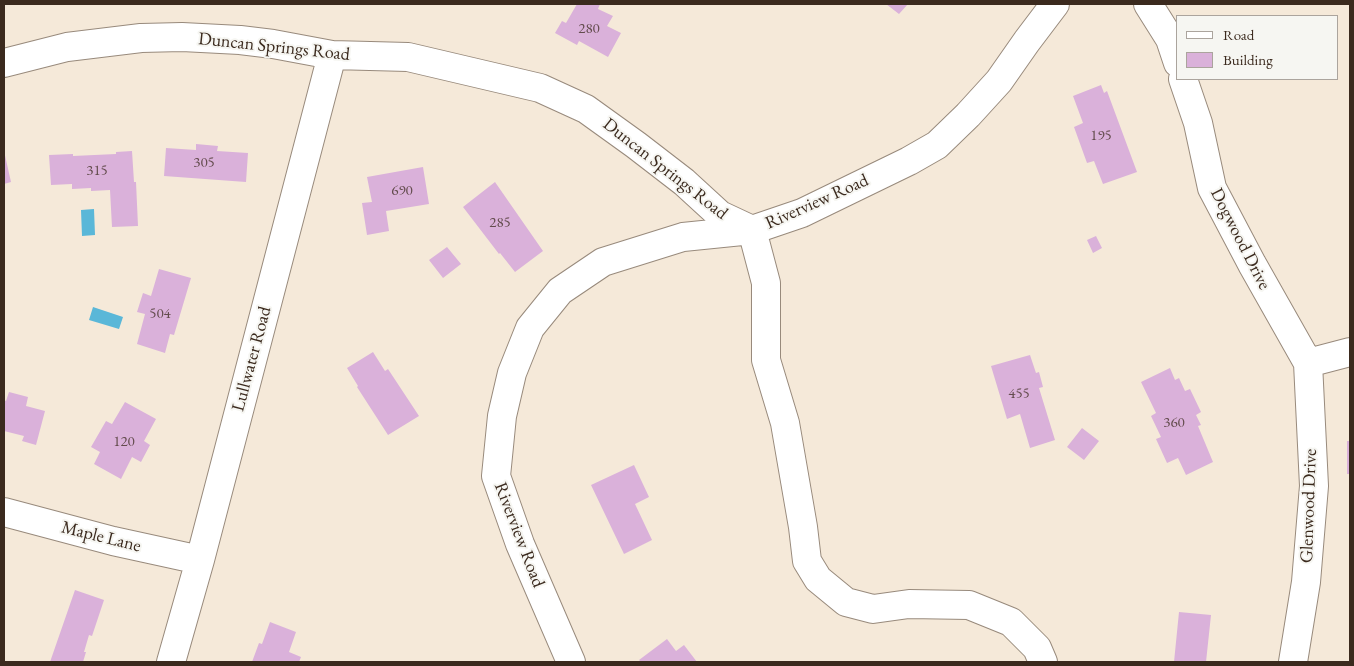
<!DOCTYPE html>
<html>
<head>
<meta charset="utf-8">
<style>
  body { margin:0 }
  #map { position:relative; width:1354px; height:666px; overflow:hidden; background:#f5e9d9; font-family:"EB Garamond",serif }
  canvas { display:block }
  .frame { position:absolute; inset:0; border:5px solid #3b2a1e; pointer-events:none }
  .legend { position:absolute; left:1176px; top:15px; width:162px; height:65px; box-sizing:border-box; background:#f6f6f2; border:1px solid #aba49d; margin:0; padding:6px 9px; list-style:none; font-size:15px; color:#3b2a1e }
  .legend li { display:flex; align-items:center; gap:10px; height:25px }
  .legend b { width:25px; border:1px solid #aba49d }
</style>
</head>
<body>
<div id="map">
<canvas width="1354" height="666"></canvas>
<div class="frame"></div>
<ul class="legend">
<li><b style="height:6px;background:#fff"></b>Road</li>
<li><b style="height:14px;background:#dab1da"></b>Building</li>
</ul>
</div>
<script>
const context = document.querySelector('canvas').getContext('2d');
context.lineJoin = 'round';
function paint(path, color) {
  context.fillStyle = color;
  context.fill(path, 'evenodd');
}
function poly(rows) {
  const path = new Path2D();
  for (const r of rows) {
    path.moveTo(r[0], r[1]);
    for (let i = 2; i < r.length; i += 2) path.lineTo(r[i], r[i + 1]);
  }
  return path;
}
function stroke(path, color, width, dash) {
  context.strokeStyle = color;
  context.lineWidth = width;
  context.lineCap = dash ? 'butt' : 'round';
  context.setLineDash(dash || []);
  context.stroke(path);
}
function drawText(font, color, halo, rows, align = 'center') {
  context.font = font + ' "EB Garamond",serif';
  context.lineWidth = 4;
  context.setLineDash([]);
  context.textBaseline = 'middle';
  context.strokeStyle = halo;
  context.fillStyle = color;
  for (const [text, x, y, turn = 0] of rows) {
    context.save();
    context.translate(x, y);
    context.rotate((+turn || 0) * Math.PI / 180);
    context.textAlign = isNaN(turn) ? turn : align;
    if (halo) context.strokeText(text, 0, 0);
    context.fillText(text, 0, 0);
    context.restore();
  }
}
const water = poly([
  [94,209,95,235,82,236,81,210],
  [93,307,123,317,119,329,89,320]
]);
const building = poly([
  [577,4,600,4,598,9,613,16,607,26,621,33,608,57,579,41,577,45,555,33,562,21,566,23],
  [886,4,908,4,899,14],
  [1101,85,1104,93,1107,91,1137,172,1103,184,1094,161,1087,163,1074,127,1083,123,1073,96],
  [196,144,218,146,217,151,248,153,246,182,164,176,166,148,196,150],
  [4,151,11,182,4,184],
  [132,151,134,182,136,182,138,226,112,227,110,190,91,191,91,188,72,189,72,184,51,185,49,155,73,154,73,156,116,154,116,152],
  [423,167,429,204,386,211,389,231,367,235,362,203,372,202,367,177],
  [495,182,543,251,515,272,500,253,499,254,463,207],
  [1096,236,1102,248,1093,253,1087,240],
  [447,247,461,264,443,278,429,260],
  [159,269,191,278,174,335,170,334,165,353,137,344,145,314,137,312,143,293,151,296],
  [373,352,385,371,388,369,419,416,388,435,357,387,358,386,347,368],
  [1030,355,1036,373,1039,372,1043,387,1039,388,1055,440,1030,448,1020,414,1007,419,991,366],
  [1170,368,1175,380,1179,378,1185,391,1190,389,1201,412,1196,415,1201,425,1198,426,1213,462,1186,475,1178,458,1167,463,1156,439,1161,437,1151,416,1156,413,1141,382],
  [9,392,28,397,26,406,45,411,36,445,22,441,24,436,4,431,4,400,6,401],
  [125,402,156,419,144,441,150,445,141,462,132,457,121,479,94,464,100,452,91,447,106,421,112,424],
  [1082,428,1099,441,1084,460,1067,447],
  [1347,441,1350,441,1350,474,1347,474],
  [634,465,649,497,635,504,652,540,624,554,591,485],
  [75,590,104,600,92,636,89,635,84,652,86,652,83,662,50,662],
  [1179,612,1211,615,1206,662,1174,662],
  [270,622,296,632,289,652,301,657,299,662,252,662,259,643,262,644],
  [667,639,676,651,684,645,697,662,641,662,639,660]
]);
const minor = poly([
  [1148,4,1170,39,1178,63],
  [4,63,67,47,141,38,182,37,240,40,273,44,332,55,408,57,540,88,586,109,636,145,684,182,720,215,752,230,766,283,766,360,785,423,803,527,807,561,818,579,846,602,873,609,909,604,969,605,1011,622,1037,648,1043,662],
  [1183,79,1198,123,1212,188,1252,264,1308,363,1314,486,1306,582,1293,662],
  [1308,363,1350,352],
  [4,512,113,541,200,560],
  [171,662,200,560,332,55],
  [571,662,520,544,496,476,502,416,512,373,530,328,560,291,603,262,683,237,752,230,802,213,909,161,937,145,968,115,999,81,1027,41,1055,4]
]);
const numberNames = [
  ["280",589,29],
  ["195",1101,136],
  ["305",204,163],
  ["315",97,171],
  ["690",402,191],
  ["285",500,223],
  ["504",160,314],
  ["455",1019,394],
  ["360",1174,423],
  ["120",124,442]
];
const streetNames = [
  ["Duncan Springs Road",274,47,6],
  ["Duncan Springs Road",665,169,38],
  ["Riverview Road",817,202,-24],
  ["Dogwood Drive",1240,239,63],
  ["Lullwater Road",252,359,-75],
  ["Glenwood Drive",1309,506,-88],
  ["Riverview Road",519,535,69],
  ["Maple Lane",101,537,14]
];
paint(water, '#5ab7d8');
paint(building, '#dab1da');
stroke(minor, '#988a7c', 30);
stroke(minor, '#fff', 28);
drawText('15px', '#634c4d', null, numberNames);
drawText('18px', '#3b2a1e', '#f6f6f2', streetNames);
</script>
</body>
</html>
